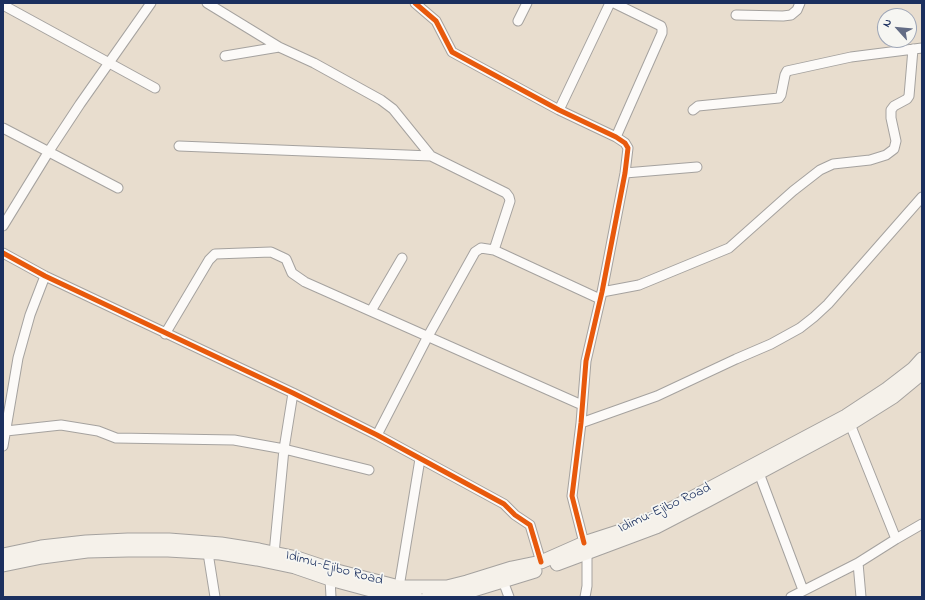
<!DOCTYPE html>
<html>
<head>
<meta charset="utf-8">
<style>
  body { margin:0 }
  #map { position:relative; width:925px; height:600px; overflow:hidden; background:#e8ddce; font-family:"Indie Flower",sans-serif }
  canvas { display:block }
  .frame { position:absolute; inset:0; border:4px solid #1b2f5e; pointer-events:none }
  .north { position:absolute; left:877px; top:8px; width:40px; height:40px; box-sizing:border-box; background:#f6f6f2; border:1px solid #9ea6b7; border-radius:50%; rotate:297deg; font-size:11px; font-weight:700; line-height:16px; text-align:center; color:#1b2f5e }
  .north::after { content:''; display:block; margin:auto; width:14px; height:18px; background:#636c85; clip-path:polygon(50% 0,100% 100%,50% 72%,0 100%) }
</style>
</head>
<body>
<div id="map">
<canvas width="925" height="600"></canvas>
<div class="frame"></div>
<div class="north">N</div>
</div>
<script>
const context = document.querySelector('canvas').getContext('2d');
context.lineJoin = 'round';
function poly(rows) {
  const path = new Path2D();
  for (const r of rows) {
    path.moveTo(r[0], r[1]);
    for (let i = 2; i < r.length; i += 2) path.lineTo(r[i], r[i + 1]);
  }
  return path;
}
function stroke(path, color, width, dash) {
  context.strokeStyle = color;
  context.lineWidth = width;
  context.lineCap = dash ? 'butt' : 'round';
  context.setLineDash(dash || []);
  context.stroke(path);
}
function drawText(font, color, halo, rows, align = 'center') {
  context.font = font + ' "Indie Flower",sans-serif';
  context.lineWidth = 3.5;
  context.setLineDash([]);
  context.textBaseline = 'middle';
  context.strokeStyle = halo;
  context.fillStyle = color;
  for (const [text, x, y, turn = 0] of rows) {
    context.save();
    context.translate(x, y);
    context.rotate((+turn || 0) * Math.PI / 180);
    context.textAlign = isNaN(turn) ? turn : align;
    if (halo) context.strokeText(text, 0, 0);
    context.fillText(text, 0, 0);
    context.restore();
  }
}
const minor = poly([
  [207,3,279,47,314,63,381,100,393,109,431,156],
  [415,3,436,21,452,52,559,110,616,137,625,143,628,148,625,173,602,292,586,361,581,423,572,496,584,543],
  [614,3,661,26,662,29,662,33,616,137],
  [3,5,155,88],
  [736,15,783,16,791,15,797,10,800,3],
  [518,21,527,3],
  [225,56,279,47],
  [559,110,610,3],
  [693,110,698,106,779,98,781,95,785,75,787,71,851,57,922,48],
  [3,128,118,188],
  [179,146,431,156,506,193,509,197,510,201,494,250],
  [625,173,697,167],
  [3,226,49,151,80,104,151,3],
  [3,253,45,276,293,393,377,435,504,504,515,515,530,525,541,562],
  [602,292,639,285,729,248,793,191,820,170,833,164,870,160,886,155,894,149,896,141,891,118,891,110,894,106,907,99,909,96,913,49],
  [371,311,402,258],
  [165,334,209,260,215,254,271,252,286,259,292,273,305,282,582,405],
  [581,423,657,396,736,359,771,344,800,328,814,317,828,304,922,197],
  [850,424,896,539],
  [6,431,61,425,98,431,116,438,234,440,284,449,369,470],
  [377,435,427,338,475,252,481,248,494,250,600,299],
  [3,446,18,358,30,315,45,276],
  [759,473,803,590],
  [208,553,215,597],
  [274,554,284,449,293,393],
  [858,563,861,597],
  [330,579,331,597],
  [503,581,509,597],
  [399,587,420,459],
  [585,597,587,586,587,553],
  [791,597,858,563,896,539,922,524]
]);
const secondary = poly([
  [3,555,41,547,86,542,128,540,169,540,221,544,259,550,297,558,333,570,399,587,447,587,467,582,512,568,541,562,584,543,618,532,652,519,846,416,887,389,913,369,922,359],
  [557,564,656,527,708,500,850,424,893,397,922,373],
  [3,565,42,557,87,551,128,550,168,550,220,553,257,559,295,567,330,579,397,597,416,597],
  [428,597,448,596,470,591,535,571]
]);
const cycleway = poly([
  [415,3,436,21,452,52,559,110,616,137,625,143,628,148,625,173,602,292,586,361,581,423,572,496,584,543],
  [3,253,45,276,293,393,377,435,504,504,515,515,530,525,541,562]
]);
const streetNames = [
  ["Idimu-Ejibo Road",665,509,-25],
  ["Idimu-Ejibo Road",334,569,15]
];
stroke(minor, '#a5a29f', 11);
stroke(secondary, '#a5a29f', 15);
stroke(minor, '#fcfaf8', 9);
stroke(secondary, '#f5f1ea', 13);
stroke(cycleway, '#e8590c', 5);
drawText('14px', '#1b2f5e', '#f6f6f2', streetNames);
</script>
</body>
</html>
